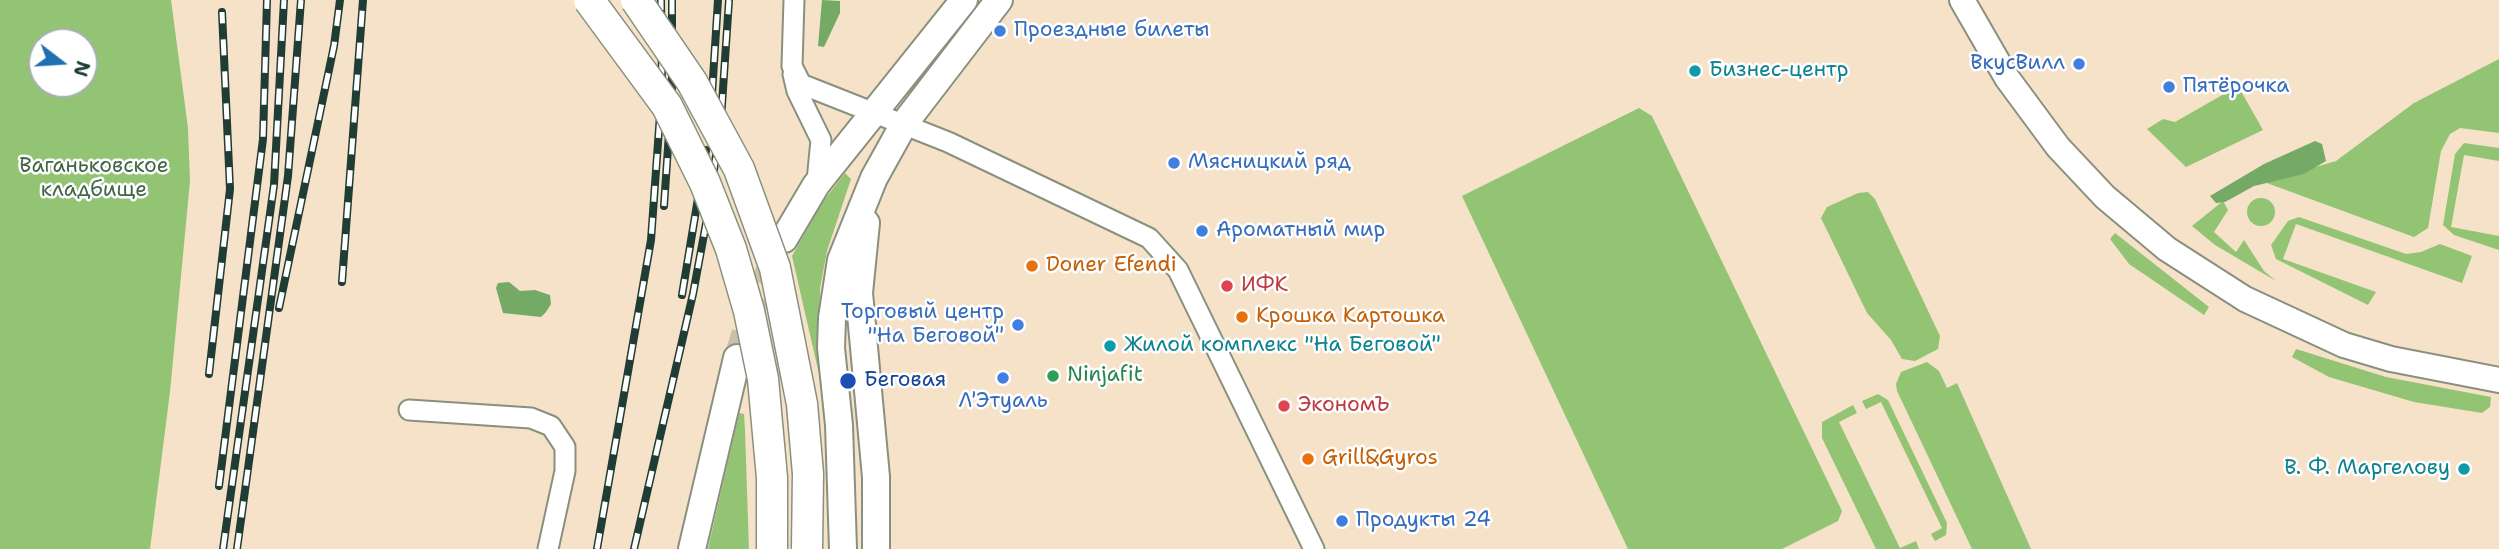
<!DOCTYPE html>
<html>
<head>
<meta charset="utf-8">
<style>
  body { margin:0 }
  #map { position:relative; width:2499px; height:549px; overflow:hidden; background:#f5e2c8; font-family:"Shantell Sans",sans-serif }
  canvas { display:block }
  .north { position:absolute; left:28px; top:28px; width:70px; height:70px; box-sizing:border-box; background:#fff; border:2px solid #a5b1ae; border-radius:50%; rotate:107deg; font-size:19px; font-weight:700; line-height:28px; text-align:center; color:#1f3d34 }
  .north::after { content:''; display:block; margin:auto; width:24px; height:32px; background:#1f6fb2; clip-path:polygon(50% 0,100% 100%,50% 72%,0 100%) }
</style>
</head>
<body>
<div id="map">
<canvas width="2499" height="549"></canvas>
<div class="north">N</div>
</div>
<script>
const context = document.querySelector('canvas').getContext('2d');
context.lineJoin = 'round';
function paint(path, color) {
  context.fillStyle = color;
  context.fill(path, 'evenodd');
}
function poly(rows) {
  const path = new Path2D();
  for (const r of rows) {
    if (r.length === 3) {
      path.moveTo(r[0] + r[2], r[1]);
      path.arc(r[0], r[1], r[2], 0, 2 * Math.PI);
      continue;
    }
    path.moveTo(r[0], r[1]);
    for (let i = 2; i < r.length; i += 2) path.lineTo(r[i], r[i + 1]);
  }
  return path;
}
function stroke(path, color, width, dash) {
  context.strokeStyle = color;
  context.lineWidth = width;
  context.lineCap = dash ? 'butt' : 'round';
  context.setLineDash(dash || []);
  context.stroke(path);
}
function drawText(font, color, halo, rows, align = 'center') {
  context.font = font + ' "Shantell Sans",sans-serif';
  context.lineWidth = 5;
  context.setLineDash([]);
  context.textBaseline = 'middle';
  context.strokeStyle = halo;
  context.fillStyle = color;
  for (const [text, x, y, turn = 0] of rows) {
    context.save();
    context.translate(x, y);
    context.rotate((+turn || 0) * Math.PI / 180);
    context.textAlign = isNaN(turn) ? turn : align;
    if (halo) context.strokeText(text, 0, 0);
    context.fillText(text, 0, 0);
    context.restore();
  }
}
const green = poly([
  [0,0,171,0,188,128,190,181,170,392,150,549,0,549],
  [42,42,84,42,84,84,42,84],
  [2499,59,2499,133,2460,128,2450,134,2441,151,2428,228,2414,237,2264,182,2336,161,2414,103],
  [2238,86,2263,130,2186,167,2147,129,2163,119,2175,122],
  [1639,108,1652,116,1842,511,1838,521,1782,549,1628,549,1462,196],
  [2464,143,2499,148,2499,161,2464,155,2451,227,2499,236,2499,250,2454,235,2443,225,2455,154],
  [845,173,851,179,827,251,820,288,819,374,792,256,822,203],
  [1868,192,1875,199,1940,336,1938,349,1915,361,1902,359,1891,340,1867,313,1821,218,1827,207,1858,193],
  [2261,212,14],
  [2223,201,2228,210,2214,232,2236,252,2244,240,2264,271,2276,281,2215,245,2192,226],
  [2299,217,2406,254,2421,252,2440,244,2472,256,2462,283,2296,224,2283,259,2376,292,2368,305,2276,259,2271,245,2288,221],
  [2115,233,2209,307,2204,315,2129,264,2110,239],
  [2296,349,2386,377,2491,397,2490,407,2482,413,2414,402,2329,377,2292,357],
  [1927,362,1939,371,1947,388,1957,383,2031,549,1972,549,1897,391,1896,384,1901,372],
  [1878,394,1888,400,1947,523,1946,535,1935,541,1931,534,1942,528,1881,402,1866,409,1862,401],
  [1853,405,1857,413,1839,422,1900,548,1916,541,1919,549,1876,549,1822,438,1822,422],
  [739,413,744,414,745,430,749,549,708,549]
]);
const forest = poly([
  [822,0,840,1,840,13,824,47,818,46],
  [2315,141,2322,144,2326,161,2304,174,2254,186,2225,202,2216,203,2210,196,2264,164],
  [509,282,520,291,535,290,550,295,551,304,546,312,541,317,503,313,496,288,498,283]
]);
const secondaryTunnel = poly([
  [737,358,754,303,777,253]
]);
const minor = poly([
  [794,0,792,66,801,84,948,142,1149,238,1178,270,1314,549],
  [793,74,797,91,821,140,817,181],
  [409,410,531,418,551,426,565,447,565,471,548,549]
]);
const tertiary = poly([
  [1962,0,2007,78,2058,147,2105,197,2167,249,2245,299,2344,345,2391,359,2499,380]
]);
const secondary = poly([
  [866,223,859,293,876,477,876,549],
  [784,239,816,185,964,0],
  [692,549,737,358],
  [843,549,839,425,831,348,832,318,841,260,874,178,904,124,999,0]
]);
const rail = poly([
  [712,94,718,0],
  [664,206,672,89,672,0],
  [342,282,363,0],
  [682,295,706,150],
  [279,308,334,46,340,0],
  [209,374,230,189,222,12],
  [219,486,263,139,267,0],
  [223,549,274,185,284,0],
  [237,549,288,176,301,0],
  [597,549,651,240,662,87,661,0],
  [634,549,693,294,708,213,721,119,729,0]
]);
const primaryBridge = poly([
  [589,0,667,106,705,183,731,249,749,311,763,379,772,478,772,549],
  [636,0,692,82,739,169,775,268,802,404,808,474,807,549]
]);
const markers = [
  [1000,31,7,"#3f7fe0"],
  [2079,64,7,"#3f7fe0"],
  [1695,71,7,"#0f9aa8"],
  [2169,87,7,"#3f7fe0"],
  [1174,163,7,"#3f7fe0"],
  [1202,231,7,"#3f7fe0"],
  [1032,266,7,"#e8710a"],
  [1227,286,7,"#e0444e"],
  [1242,317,7,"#e8710a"],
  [1018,325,7,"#3f7fe0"],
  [1110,346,7,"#0f9aa8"],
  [1053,376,7,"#2e9e5b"],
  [1003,378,7,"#3f7fe0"],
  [848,381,9,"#1a4fb4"],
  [1284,406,7,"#e0444e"],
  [1308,459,7,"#e8710a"],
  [2464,469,7,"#0f9aa8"],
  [1342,521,7,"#3f7fe0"]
];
const shopNames = [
  ["Проездные билеты",1014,31],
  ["ВкусВилл",2065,64,"right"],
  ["Пятёрочка",2183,87],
  ["Мясницкий ряд",1188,163],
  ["Ароматный мир",1216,231],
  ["Торговый центр",1004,313,"right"],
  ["\"На Беговой\"",1004,337,"right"],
  ["Л'Этуаль",1003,402,"center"],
  ["Продукты 24",1356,521]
];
const cultureNames = [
  ["Бизнес-центр",1709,71],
  ["Жилой комплекс \"На Беговой\"",1124,346],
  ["В. Ф. Маргелову",2450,469,"right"]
];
const parkNames = [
  ["Ваганьковское",94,167],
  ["кладбище",94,191]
];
const foodNames = [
  ["Doner Efendi",1046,266],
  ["Крошка Картошка",1256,317],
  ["Grill&Gyros",1322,459]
];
const healthNames = [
  ["ИФК",1241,286],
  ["ЭкономЪ",1298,406]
];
const leisureNames = [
  ["Ninjafit",1067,376]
];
const transitNames = [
  ["Беговая",864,381]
];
paint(green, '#92c474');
paint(forest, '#75aa66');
stroke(secondaryTunnel, '#cac1aa', 26, [26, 13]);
stroke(minor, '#8a907e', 23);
stroke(tertiary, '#8a907e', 28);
stroke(secondary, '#8a907e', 30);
stroke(minor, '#fff', 19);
stroke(tertiary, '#fff', 24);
stroke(secondary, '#fff', 26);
stroke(rail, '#1f3d34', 8);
stroke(rail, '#fff', 5, [16]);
stroke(primaryBridge, '#8a907e', 33, []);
stroke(primaryBridge, '#fff', 30);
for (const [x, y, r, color] of markers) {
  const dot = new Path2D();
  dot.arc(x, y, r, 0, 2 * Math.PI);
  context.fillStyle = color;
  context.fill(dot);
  stroke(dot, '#fff', 2.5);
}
drawText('21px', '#366cbe', '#fff', shopNames, 'left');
drawText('21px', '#0d838f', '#fff', cultureNames, 'left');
drawText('21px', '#426647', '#fff', parkNames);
drawText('21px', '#c56008', '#fff', foodNames, 'left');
drawText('21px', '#be3a42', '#fff', healthNames, 'left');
drawText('21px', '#27864d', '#fff', leisureNames, 'left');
drawText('21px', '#164399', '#fff', transitNames, 'left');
</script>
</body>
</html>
